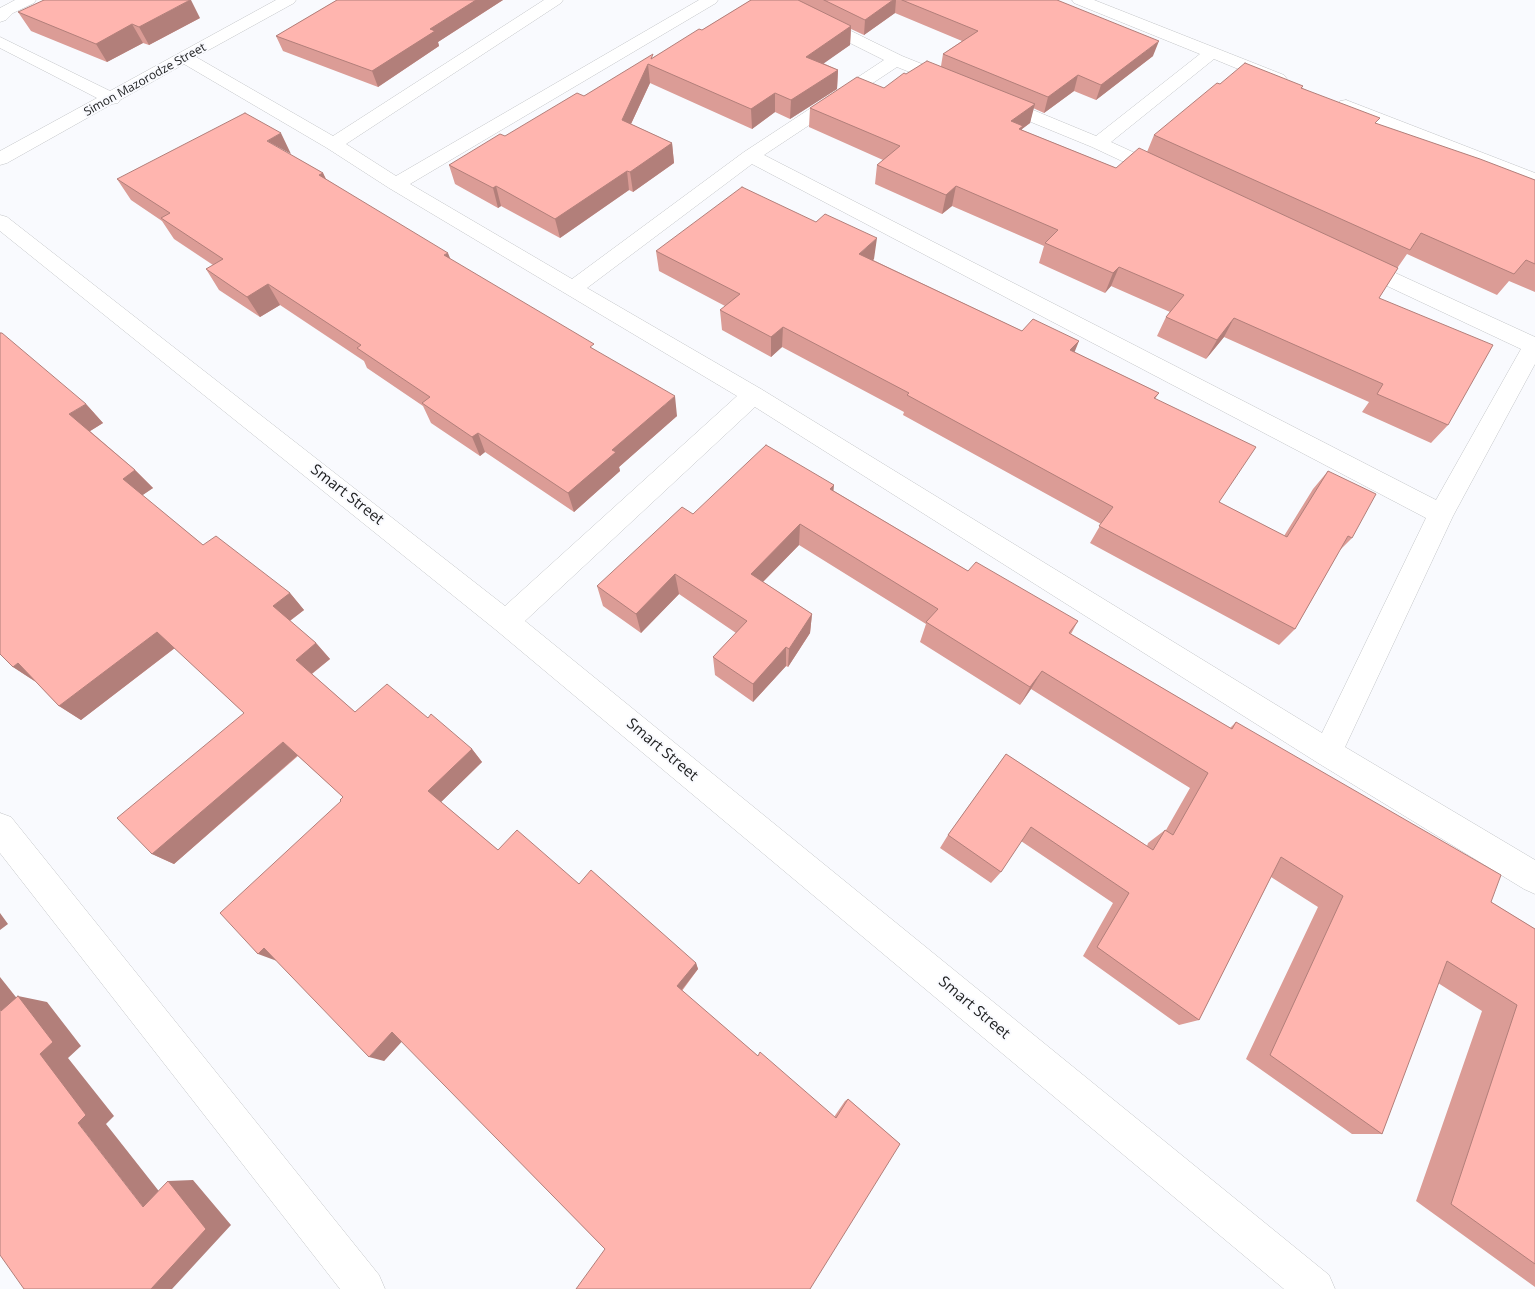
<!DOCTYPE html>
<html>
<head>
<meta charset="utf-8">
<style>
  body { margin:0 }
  canvas { display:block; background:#f9fafe }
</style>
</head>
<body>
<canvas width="1535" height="1289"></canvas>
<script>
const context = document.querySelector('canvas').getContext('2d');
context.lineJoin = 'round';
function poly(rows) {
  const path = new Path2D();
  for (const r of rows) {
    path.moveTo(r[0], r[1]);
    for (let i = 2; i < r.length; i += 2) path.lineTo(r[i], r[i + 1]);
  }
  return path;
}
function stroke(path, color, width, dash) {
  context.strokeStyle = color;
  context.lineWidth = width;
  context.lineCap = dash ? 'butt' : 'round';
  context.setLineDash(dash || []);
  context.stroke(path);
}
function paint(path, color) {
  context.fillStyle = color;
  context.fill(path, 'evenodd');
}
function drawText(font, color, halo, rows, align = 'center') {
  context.font = font + ' "Open Sans",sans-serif';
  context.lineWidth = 4;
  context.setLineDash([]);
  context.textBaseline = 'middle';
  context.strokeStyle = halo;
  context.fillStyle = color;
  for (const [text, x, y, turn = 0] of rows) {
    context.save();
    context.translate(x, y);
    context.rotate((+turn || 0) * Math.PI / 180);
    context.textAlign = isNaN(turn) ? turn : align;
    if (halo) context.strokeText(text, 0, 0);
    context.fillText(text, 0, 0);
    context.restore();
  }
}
const minor = poly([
  [15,0,36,0,34,3,13,13,6,20,0,22,0,8,15,0],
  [276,0,296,0,294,3,196,57,333,136,544,0,563,0,561,3,346,144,396,176,699,0,718,0,716,3,410,184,572,279,744,152,884,60,770,3,768,0,788,0,902,56,957,78,960,82,957,86,951,87,945,86,897,67,764,155,1436,500,1521,349,1351,269,1348,264,1351,259,1358,257,1365,259,1535,337,1535,364,1453,516,1345,747,1535,860,1535,894,1524,889,1318,763,755,407,525,621,1329,1275,1335,1289,1284,1289,496,630,0,231,0,215,7,217,505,606,737,396,389,188,327,148,184,64,120,100,118,103,112,104,7,163,0,165,0,151,97,98,0,48,0,37,110,91,276,0],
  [752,164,1426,518,1322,733,761,389,587,288,752,164],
  [1072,0,1094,0,1284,75,1287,79,1284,83,1278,84,1272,83,1214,59,1111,142,1170,169,1172,173,1170,177,1163,179,1156,177,1092,147,992,106,989,102,992,98,998,97,1004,98,1096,136,1200,54,1074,3,1072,0],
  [1346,100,1535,173,1535,186,1340,109,1337,105,1340,101,1346,100],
  [0,813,11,817,379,1275,385,1289,340,1289,0,853,0,813]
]);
const wall = poly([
  [337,0,503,0,438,42,439,46,378,87,283,51,276,36],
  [751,0,1057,0,1153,56,1096,100,1074,91,1044,113,1033,108,1030,123,1022,129,1022,130,1116,168,1147,152,1154,135,1220,84,1303,86,1302,88,1376,124,1535,180,1535,292,1509,281,1497,295,1407,254,1398,267,1379,298,1448,425,1431,443,1362,412,1369,402,1224,337,1206,359,1157,336,1166,317,1170,312,1111,286,1105,293,1039,263,1044,246,952,206,942,214,875,184,877,165,883,160,809,127,810,108,884,88,906,74,941,66,943,54,962,41,895,13,864,35,851,29,850,45,823,63,838,70,837,89,790,119,775,112,752,129,650,83,631,124,672,143,674,163,633,192,629,190,560,238,501,206,498,208,455,184,449,165,584,96,702,30],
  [18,12,200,18,149,45,143,43,107,62,31,31],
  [291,155,323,173,326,179,450,259,595,350,677,416,619,467,620,471,574,512,485,452,480,456,431,423,423,406,367,368,364,361,280,305,260,317,219,290,206,269,213,265,174,239,162,221,131,200,117,179],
  [656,251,874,259,873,260,1022,331,1074,352,1159,393,1155,399,1219,502,1284,536,1313,489,1328,471,1352,538,1340,550,1295,629,1279,645,1090,543,1101,524,903,415,904,412,782,347,771,357,722,330,720,310,725,306,659,271],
  [86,404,103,423,90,431,135,470,153,488,142,495,203,545,290,593,304,610,290,621,316,643,330,659,312,674,355,712,428,718,472,749,482,762,441,802,498,850,579,884,696,963,698,969,682,991,758,1056,834,1117,845,1101,848,1099,900,1144,605,1249,402,1041,384,1061,341,801,343,797,298,756,174,864,152,854,244,713,175,648,81,720,59,706,36,682,13,667],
  [834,491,968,571,1078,621,1071,634,1230,728,1236,722,1491,902,1535,929,1535,1287,1416,1201,1482,1011,1438,983,1382,1134,1352,1134,1246,1059,1318,907,1271,877,1199,1020,1179,1025,1083,956,1113,903,1021,841,1001,872,991,883,940,848,948,835,1006,754,1147,846,1148,843,1165,830,1166,830,1190,788,1031,689,1020,705,920,642,926,624,799,545,763,582,812,614,810,633,788,667,786,666,753,702,715,675,713,657,736,633,679,594,641,633,603,606,597,586,693,514]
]);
const shadedWall = poly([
  [190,0,191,0,200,18,149,45,139,27],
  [476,0,503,0,438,42,439,46,378,87,372,71,430,29],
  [893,0,896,0,895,13,864,35,865,20],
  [132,24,143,43,107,62,96,44],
  [851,26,850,45,806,76,806,57],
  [1159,41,1153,56,1096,100,1101,85],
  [648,64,650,83,624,139,622,120],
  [838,70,837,89,790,119,791,100],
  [1078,75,1074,91,1044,113,1048,97],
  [775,93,775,112,752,129,751,109],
  [1035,104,1030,123,1022,129,1018,146,1011,121],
  [281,133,291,154,267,141],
  [672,143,674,163,633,192,630,172],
  [627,171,629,190,560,238,555,219],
  [323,173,333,194,319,175],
  [496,186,501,206,498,208,493,188],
  [956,186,952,206,942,214,946,195],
  [877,238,874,259,857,274,859,254],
  [448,253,456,273,444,255],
  [1119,267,1111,286,1105,293,1113,273],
  [268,284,280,305,260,317,247,297],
  [1234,318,1224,337,1206,359,1217,340],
  [783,327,782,347,771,357,771,337],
  [1079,341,1071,361,1070,350],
  [675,396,677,416,619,467,620,471,574,512,568,493,612,450],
  [86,404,103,423,87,433,69,414],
  [478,433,485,452,480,456,472,437],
  [135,470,153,488,140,497,123,479],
  [834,485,832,507,830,489],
  [800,524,799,545,751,594,751,574],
  [675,574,679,594,641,633,636,614],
  [290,593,304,610,288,622,273,606],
  [812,614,810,633,788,667,789,649],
  [157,632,176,647,81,720,59,706],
  [316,643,330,659,310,675,296,660],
  [786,647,786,666,753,702,753,684],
  [18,663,36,682,13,667],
  [1042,671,1031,689,1020,705,1030,687],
  [283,742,298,755,174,864,152,854],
  [472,749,482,762,440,803,428,791],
  [0,913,8,924,0,930],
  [264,948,277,961,258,954],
  [696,963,698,969,680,992,677,986],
  [0,977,31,1016,1,1011,0,1009],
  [18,996,47,1002,81,1046,68,1058,114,1116,106,1124,169,1204,143,1207,78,1123,40,1054],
  [392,1032,407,1036,384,1061,369,1057],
  [193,1180,231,1225,172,1289,151,1289,168,1181]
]);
const building = poly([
  [44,0,190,0,139,27,132,24,96,44,18,12,44,0],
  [337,0,476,0,430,29,435,31,372,71,276,36,337,0],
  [751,0,798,0,851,26,806,57,838,70,791,100,775,93,751,109,648,64,622,120,672,143,630,172,627,171,555,219,496,186,493,188,449,165,500,134,505,136,577,93,584,96,653,54,651,59,699,29,702,30,751,0],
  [824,0,893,0,865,20,824,0],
  [902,0,1057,0,1159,41,1101,85,1078,75,1048,97,943,54,978,31,902,0],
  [927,61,1035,104,1011,121,1023,126,1019,129,1116,168,1139,148,1398,268,1379,298,1493,345,1448,425,1377,394,1383,384,1234,318,1217,340,1166,317,1184,295,1119,267,1113,273,1045,243,1058,230,956,186,946,195,877,165,900,146,810,108,857,77,884,88,904,73,906,74,927,61],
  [1245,63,1303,86,1301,88,1380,118,1375,123,1480,159,1535,180,1535,264,1526,260,1514,274,1421,233,1410,250,1154,135,1217,83,1220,84,1245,63],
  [245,113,281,133,267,141,323,173,319,175,448,253,444,255,594,344,590,347,675,396,612,450,616,452,568,493,478,433,472,437,422,403,430,397,357,348,361,345,268,284,247,297,206,269,223,259,161,218,170,213,117,179,245,113],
  [742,187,816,222,825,214,877,238,859,254,1022,331,1033,319,1079,341,1070,350,1159,393,1154,398,1256,447,1219,502,1287,537,1328,471,1376,494,1352,538,1348,536,1295,629,1099,526,1113,507,907,395,909,393,783,327,771,337,720,310,740,294,656,251,742,187],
  [0,333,2,333,86,404,69,414,135,470,123,479,203,545,216,536,290,593,273,606,316,643,296,660,355,712,387,684,428,718,431,714,472,749,428,791,498,850,517,830,579,884,591,870,696,963,677,986,758,1056,760,1052,836,1118,848,1099,900,1144,810,1289,576,1289,605,1249,392,1032,369,1057,264,948,258,954,220,913,341,801,340,800,343,797,283,742,152,854,117,818,244,713,157,632,59,706,18,663,13,667,0,654,0,333],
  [766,445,834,485,830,489,968,571,976,562,1078,621,1069,633,1232,729,1236,722,1501,875,1491,902,1535,929,1535,1264,1451,1204,1517,1005,1447,961,1382,1134,1270,1055,1343,896,1281,857,1199,1020,1097,947,1129,893,1031,827,1001,872,948,835,1006,754,1153,850,1165,830,1173,835,1208,773,1042,671,1030,687,926,622,938,609,800,524,751,574,812,614,789,649,786,647,753,684,713,657,747,621,675,574,636,614,597,586,682,507,693,514,766,445],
  [18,996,53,1042,40,1054,86,1115,78,1123,143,1207,168,1181,206,1229,151,1289,24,1289,0,1255,0,1009,1,1011,18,996]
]);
const farStreetnames = [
  ["Simon Mazorodze Street",145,80,-29]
];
const streetNames = [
  ["Smart Street",347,495,38],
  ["Smart Street",662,750,40],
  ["Smart Street",974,1008,40]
];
stroke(minor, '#c3c5c8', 1);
paint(minor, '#fff');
paint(wall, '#db9c96');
paint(shadedWall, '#b27f7a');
paint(building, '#ffb5af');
stroke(building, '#b27f7a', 1);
drawText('12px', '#202122', '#f9fafe', farStreetnames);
drawText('15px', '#202122', '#f9fafe', streetNames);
</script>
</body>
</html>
